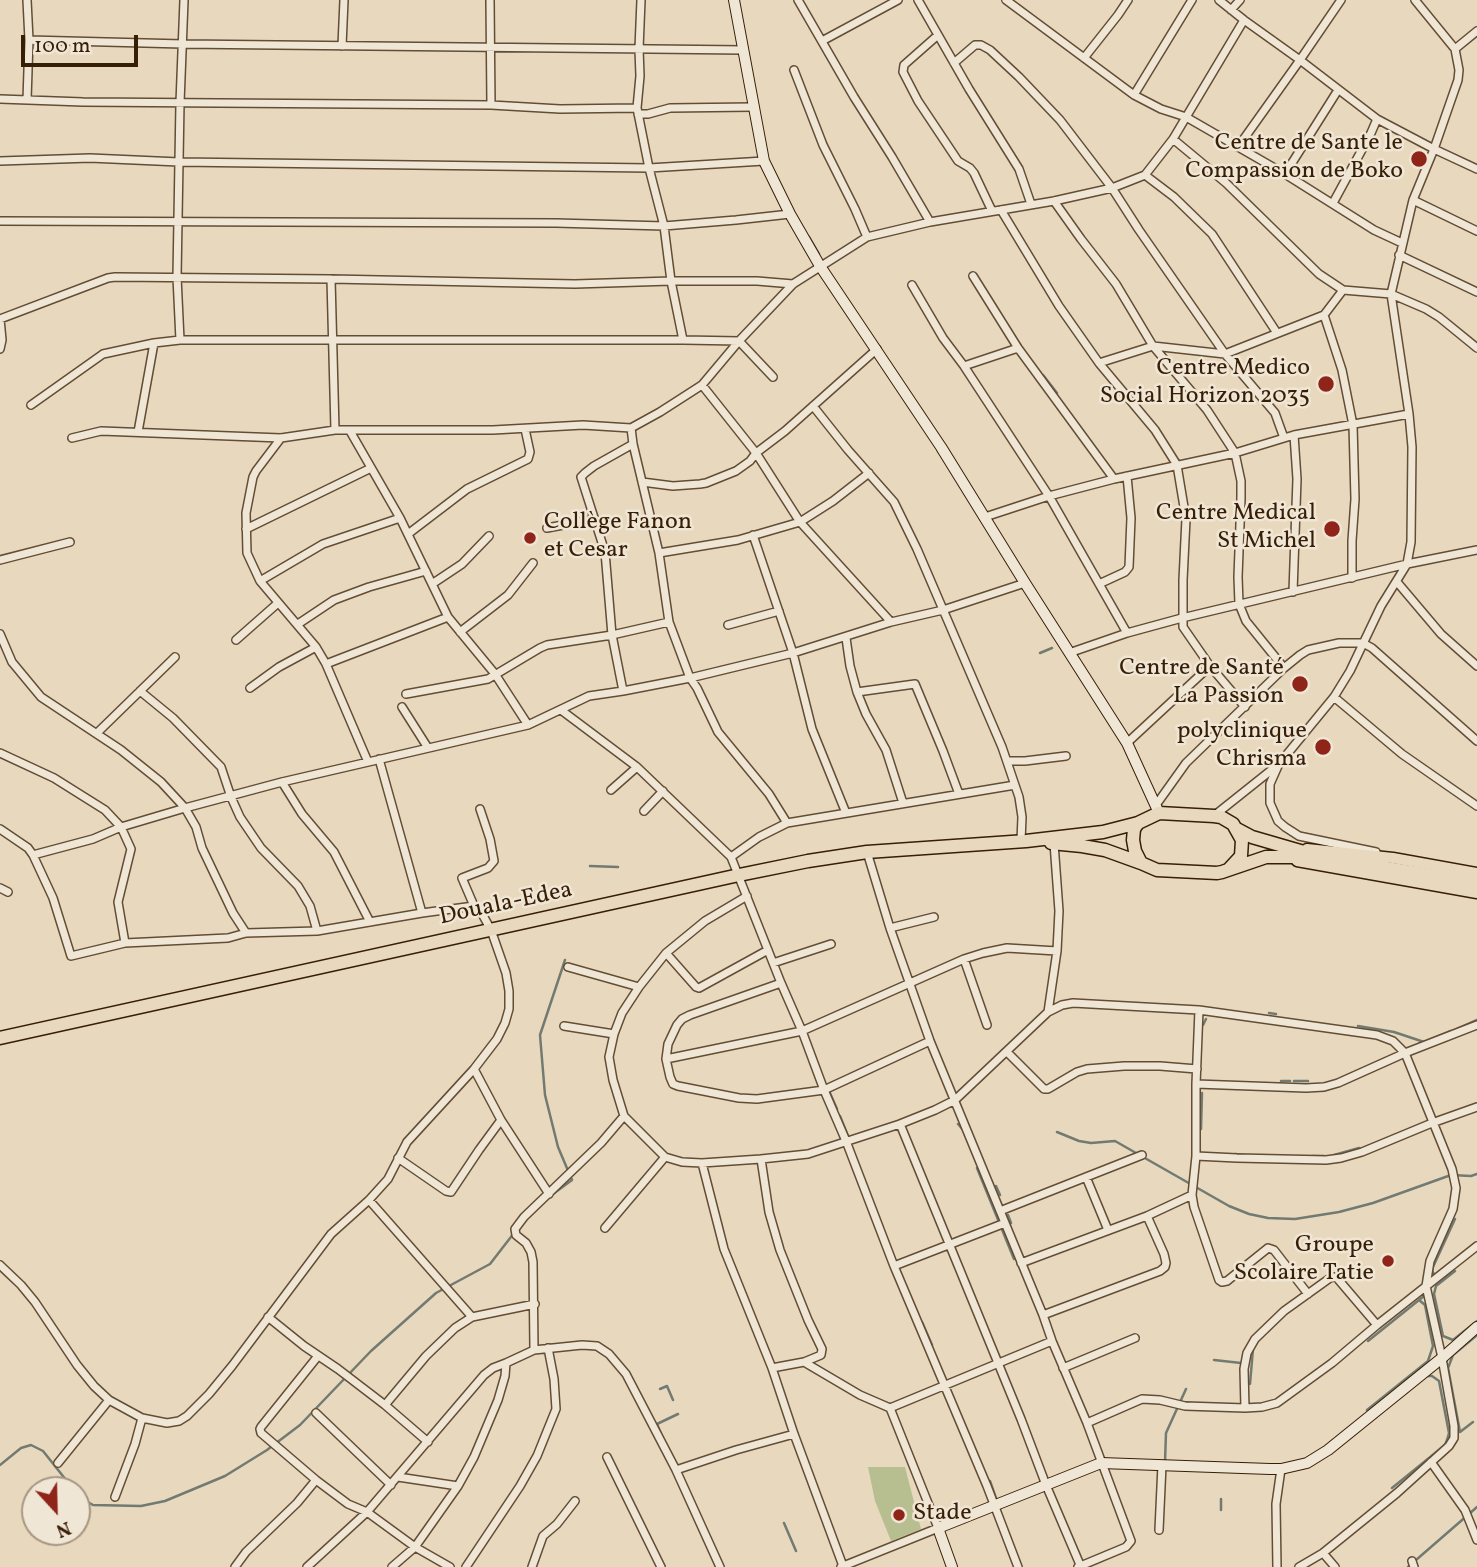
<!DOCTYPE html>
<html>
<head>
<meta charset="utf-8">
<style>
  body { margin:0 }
  #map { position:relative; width:1477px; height:1567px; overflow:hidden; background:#e8d9be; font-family:Vollkorn,serif }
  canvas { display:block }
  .north { position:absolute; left:21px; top:1476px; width:70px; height:70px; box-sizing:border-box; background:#f0e6d5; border:2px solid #a69682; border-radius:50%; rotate:158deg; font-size:19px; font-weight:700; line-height:28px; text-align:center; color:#371e06 }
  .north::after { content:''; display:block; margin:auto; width:24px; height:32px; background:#8f2418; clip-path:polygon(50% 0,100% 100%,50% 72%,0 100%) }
  .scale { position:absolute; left:21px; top:35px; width:117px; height:32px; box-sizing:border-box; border:4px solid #371e06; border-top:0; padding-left:9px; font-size:21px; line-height:24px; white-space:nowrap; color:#371e06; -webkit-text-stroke:5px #f0e6d5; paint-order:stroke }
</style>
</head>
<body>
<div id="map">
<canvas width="1477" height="1567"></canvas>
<div class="north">N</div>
<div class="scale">100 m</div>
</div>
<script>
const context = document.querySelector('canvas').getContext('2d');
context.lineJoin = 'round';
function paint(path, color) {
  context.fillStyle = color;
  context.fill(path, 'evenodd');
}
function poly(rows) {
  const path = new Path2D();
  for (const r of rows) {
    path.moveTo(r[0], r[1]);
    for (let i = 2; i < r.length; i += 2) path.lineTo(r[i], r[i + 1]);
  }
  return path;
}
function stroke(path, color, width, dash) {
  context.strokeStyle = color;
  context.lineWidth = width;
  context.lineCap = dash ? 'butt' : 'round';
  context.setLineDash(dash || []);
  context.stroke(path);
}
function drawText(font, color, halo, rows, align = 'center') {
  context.font = font + ' Vollkorn,serif';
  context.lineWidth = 5;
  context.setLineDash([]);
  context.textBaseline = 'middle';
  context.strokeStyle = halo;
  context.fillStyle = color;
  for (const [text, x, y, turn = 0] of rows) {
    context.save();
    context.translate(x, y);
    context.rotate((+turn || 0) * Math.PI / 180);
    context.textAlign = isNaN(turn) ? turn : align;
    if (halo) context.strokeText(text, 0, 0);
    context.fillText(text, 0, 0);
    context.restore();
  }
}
const green = poly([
  [868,1467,905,1467,921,1529,891,1541,875,1501]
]);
const stream = poly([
  [809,237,819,254],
  [1043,375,1057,393],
  [1040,653,1052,648],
  [590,866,618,867],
  [1269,1013,1276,1014],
  [1203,1025,1206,1019],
  [1358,1026,1394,1032,1424,1042,1451,1031],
  [1457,1029,1477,1020],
  [1281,1081,1290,1081],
  [1294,1081,1308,1081],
  [830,1093,837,1109],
  [840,1116,848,1136],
  [958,1124,964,1131],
  [1201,1129,1202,1093],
  [1057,1132,1079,1141,1091,1143,1115,1141,1229,1206,1249,1214,1268,1218,1295,1219,1339,1212,1373,1203,1451,1175,1471,1176,1477,1174],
  [1235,1154,1246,1155],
  [1334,1155,1359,1148],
  [1312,1156,1324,1156],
  [977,1168,1014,1259],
  [996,1186,1000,1195],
  [553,1194,572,1180,558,1147,545,1095,540,1035,565,960],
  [1008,1215,1011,1223],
  [1455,1271,1436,1286,1434,1294,1443,1336,1453,1340,1477,1321],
  [1434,1274,1432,1271,1433,1267,1455,1219],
  [922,1322,932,1345],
  [1368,1341,1424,1296],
  [1214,1360,1241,1363],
  [1250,1384,1253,1349],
  [660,1389,667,1386,673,1400],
  [1367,1410,1428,1361,1433,1346,1425,1305,1419,1300],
  [1473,1422,1460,1432,1448,1368,1453,1355,1477,1335],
  [661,1434,657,1424,678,1414],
  [1165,1462,1166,1433,1186,1389],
  [0,1465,21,1448,31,1445,43,1451,74,1490],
  [990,1481,997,1501],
  [1392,1488,1445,1445,1447,1440,1449,1433,1439,1381,1432,1376,1427,1376],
  [77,1494,81,1498,93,1505,141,1506,165,1501,225,1476,267,1450,300,1425,371,1351,436,1293,490,1264,514,1233],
  [1221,1510,1221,1499],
  [784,1523,796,1551],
  [1408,1567,1477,1507]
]);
const street = poly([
  [490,0,491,105],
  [641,0,639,49,640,76,637,108,649,168,664,226,671,281,683,340],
  [798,0,854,97,892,157,930,222],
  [918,0,969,89,1019,169,1031,204],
  [1006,0,1134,95,1161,109,1186,117,1285,174,1374,230,1402,243],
  [1219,0,1244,20,1300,60,1377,119,1434,149,1477,169],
  [1231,10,1240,0],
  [938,35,904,65,903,72,918,101,958,161,970,168,974,173,992,211],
  [29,40,183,44,744,50],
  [822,41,898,0],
  [342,46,344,0],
  [1455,49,1477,31],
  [1084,58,1118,15,1128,0],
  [954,63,975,45,981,45,990,50,1019,77,1060,120,1112,188,1139,230,1225,354,1275,413,1284,438],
  [794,70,823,145,855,209,867,237],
  [1134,95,1192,0],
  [0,99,83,102,491,105,560,109,637,108],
  [27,100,29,40,27,0],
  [638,114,648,114,670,108,753,107],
  [1173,139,1226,183,1319,274,1343,290,1391,294,1426,309,1439,317,1477,348],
  [1238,147,1300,60,1341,0],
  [0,161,90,158,179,162,649,168,764,161],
  [1285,174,1338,90],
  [1145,175,1174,197,1212,234,1277,333],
  [1413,200,1477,231],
  [1054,201,1081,239,1116,284,1153,346,1207,410,1235,453,1241,481,1241,498,1238,577,1239,604,1246,621,1284,668],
  [1333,203,1371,133,1377,119],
  [1001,210,1059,306,1099,363,1155,430,1177,465,1186,519,1183,580,1183,627,1210,666,1245,707],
  [0,221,556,223,664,226,736,220,790,214],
  [1399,255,1477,292],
  [973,276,1018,348,1114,479],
  [331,279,335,430],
  [912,285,943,338,964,366,1049,496,1127,633],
  [1324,315,1342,370,1353,425,1355,499,1352,541,1352,578],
  [180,340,177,277,180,103,184,0],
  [0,349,2,340,0,319,108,278,115,277,331,279,575,284,671,281,757,281,793,284],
  [1099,363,1153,346,1225,354,1324,315,1343,290],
  [964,366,1018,348],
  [702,385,756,453,800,522,891,622],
  [31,405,103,354,154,343,180,340,683,340,739,341,773,377],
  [813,406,848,450,894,502,917,549,1002,747,1019,797,1022,817,1021,841],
  [350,431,400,518,448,617,495,674,528,725],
  [138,432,154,343],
  [72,438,101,431,281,438,335,430,493,430,583,425,631,428],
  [281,438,256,471,253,477,246,513,247,553,260,581,316,647,326,664,368,762],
  [642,482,673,486,700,484,706,483,736,471,750,461,756,453,785,431,877,349],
  [985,517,1049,496,1114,479,1235,453,1294,435,1409,414],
  [547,528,595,519],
  [246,529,371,468],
  [408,534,467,489,528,459,530,452,525,429],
  [753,535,793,653,812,729,846,813],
  [659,553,738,540,800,522,833,501,869,473],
  [0,560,70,542],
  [260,581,323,544,400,518],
  [1397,582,1441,634,1477,666],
  [432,584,462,564,489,536],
  [1099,584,1125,572,1129,567,1131,518,1127,476],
  [1293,592,1297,479,1294,435],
  [298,624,334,600,369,587,426,571],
  [728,625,779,611],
  [460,632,508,595,533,563],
  [0,634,12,662,41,697,121,750,161,782,185,808,196,827,202,848,233,913,246,933],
  [846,638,850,666,857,692,866,714,886,750,903,803],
  [236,640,278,603],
  [1069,653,1127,633,1182,618,1407,564,1477,550],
  [326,664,448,617],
  [250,688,279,667,316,647],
  [140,691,173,718,221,767,231,797,240,817,261,848,298,886,310,906,317,931],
  [623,691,612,635,605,552,581,477,585,473,594,466,633,444],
  [857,692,915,684,943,751,959,794],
  [406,694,488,679,540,648,547,645,612,635,669,622],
  [1334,697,1402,754,1477,806],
  [402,707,428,748],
  [561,710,637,767,731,857,781,983,802,1031,824,1090,846,1141,894,1266,987,1486,1018,1567],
  [97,733,175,657],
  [1127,743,1210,666],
  [0,753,54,778,97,805,105,810,121,827,131,849,118,902,125,943,228,938,246,933,317,931,422,913],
  [1007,761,1025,761,1066,756],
  [1278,766,1270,784,1270,803,1278,821,1285,827,1299,836,1376,852],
  [282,782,302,814,334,852,370,922],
  [611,790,637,767],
  [1156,805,1186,763,1284,668,1300,655,1308,650,1339,643,1363,643,1372,648,1477,741],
  [644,811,663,791],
  [1215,815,1279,764,1334,697,1350,671,1381,606,1407,564,1411,542,1412,447,1409,414,1391,294,1413,200,1434,149,1458,80,1459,70,1455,49,1415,0],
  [787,823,769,794,718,732,697,688,690,678,669,622,659,553,633,444,631,428,660,412,702,385,739,341,793,284,867,237,930,222,1054,201,1112,188,1145,175,1173,139,1244,20],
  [0,829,28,848,33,855,53,898,71,956,125,943],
  [867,852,890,928,930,1041,1043,1315,1052,1341,1087,1423,1131,1541,1126,1547,1078,1567],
  [33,855,93,839,121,827,185,808,282,782,528,725,589,696,623,691,690,678,793,653,891,622,943,610,1025,583],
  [731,857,759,837,787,823,1015,785],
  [0,888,8,892],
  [747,896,705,921,666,953,639,987,622,1013,614,1034,609,1057,613,1080,624,1116,665,1157,682,1162,702,1163,761,1159,808,1154,900,1124,935,1110,955,1100,1048,1012,1057,951,1059,911,1054,843],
  [474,906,462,878,488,868,494,861,490,839,480,809],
  [890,928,934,917],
  [666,953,696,987,699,988,768,950],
  [964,959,987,1025],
  [773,963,831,944],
  [568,967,639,987],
  [781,983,690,1015,682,1019,677,1025,668,1044,666,1059,670,1077,673,1084,678,1086,739,1098,757,1099,824,1090,930,1041],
  [1048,1012,1062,1005,1073,1003,1199,1010,1377,1035,1393,1041,1405,1053,1452,1169,1456,1188,1453,1209,1430,1261,1426,1286,1442,1358,1454,1426,1454,1438,1449,1446,1397,1493,1323,1553,1299,1567],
  [564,1026,614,1034],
  [1007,1052,1044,1089,1048,1089,1077,1072,1087,1069,1124,1066,1160,1066,1197,1069],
  [666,1059,802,1031,964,959,983,953,1007,948,1057,951],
  [474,1069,501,1120,549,1194],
  [1196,1084,1199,1010],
  [900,1124,1021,1419,1046,1485,1081,1567],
  [1196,1156,1237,1158,1326,1160,1341,1158,1362,1152,1432,1123,1477,1107],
  [398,1158,446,1191,451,1192,479,1150,501,1120],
  [761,1159,769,1212,780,1250,808,1320,822,1349,821,1355,804,1362],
  [702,1163,724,1249,772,1368,794,1434,843,1566],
  [1086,1177,1108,1230],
  [369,1200,472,1317],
  [1000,1211,1142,1155],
  [605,1228,665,1157],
  [1021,1263,1147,1216,1192,1195],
  [0,1265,21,1285,35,1302,77,1365,94,1386,109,1400,142,1418,167,1423,179,1421,187,1416,209,1394,232,1366,331,1234,369,1200,388,1179,407,1142,474,1069,497,1039,505,1023,509,1009,509,991,506,973,491,930,480,910,474,906,422,913,379,759],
  [894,1266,1005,1223],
  [1308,1294,1274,1250,1268,1248,1227,1281,1222,1282,1219,1280,1194,1207,1192,1195,1196,1156,1196,1084,1306,1088,1324,1087,1338,1083,1405,1053,1477,1025],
  [1043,1315,1160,1271,1165,1267,1166,1263,1164,1254,1147,1216],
  [268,1317,304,1346,338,1369,385,1405,428,1442],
  [534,1350,533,1262,531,1252,526,1243,516,1235,515,1229,524,1217,601,1143,624,1116],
  [318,1356,261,1427,260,1429,261,1433,316,1480,348,1504,367,1512,415,1547,450,1567],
  [772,1368,804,1362,860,1395,890,1408,938,1528,841,1567],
  [1063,1368,1135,1338],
  [385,1405,426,1356,455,1328,472,1317,535,1304],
  [890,1408,1052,1341],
  [1245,1408,1244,1369,1247,1353,1255,1339,1284,1311,1330,1278,1334,1277,1337,1278,1377,1325],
  [316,1413,391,1485],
  [1087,1423,1142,1399,1160,1400,1185,1406,1245,1408,1262,1407,1277,1403,1332,1363,1377,1325,1477,1246],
  [607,1457,661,1567],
  [1431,1462,1465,1510,1477,1540],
  [58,1463,109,1400],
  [676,1470,736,1450,794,1434],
  [398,1477,458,1486],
  [115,1497,135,1444,142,1418],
  [1159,1530,1162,1465],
  [1323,1553,1335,1567],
  [1412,1561,1414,1567],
  [235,1567,246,1552,297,1503,316,1480],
  [307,1567,367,1512,484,1375,493,1368,506,1363],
  [392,1567,415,1547,458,1486,474,1457,498,1400,505,1376,506,1363,534,1350,582,1345,597,1346,609,1354,626,1374,676,1470,720,1567],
  [466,1567,520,1486,537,1456,556,1409,554,1379,548,1348],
  [532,1567,543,1536,557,1524,575,1501],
  [1277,1567,1276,1504,1281,1469]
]);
const secondary = poly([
  [734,0,764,161,790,214,820,266,941,447,1025,583,1127,743,1159,813],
  [952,1567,938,1528,1101,1463,1270,1469,1281,1469,1307,1463,1328,1450,1442,1358,1477,1327]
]);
const primary = poly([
  [1307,849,1393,858,1477,873],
  [1297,861,1477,893]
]);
const highway = poly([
  [1237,829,1252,837,1321,857,1477,883],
  [1051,843,1082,846,1105,850,1141,863],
  [1228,870,1241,856,1242,840,1233,824,1221,817,1214,816,1159,813,1138,823,1134,829,1133,840,1135,851,1141,863,1157,870,1217,873,1222,872,1266,857,1321,857],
  [0,1038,739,875,808,861,867,852,1026,841,1103,832,1138,823]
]);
const markers = [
  [1419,159,9,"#8f2418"],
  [1326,384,9,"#8f2418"],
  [1332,529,9,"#8f2418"],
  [530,538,7,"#8f2418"],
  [1300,684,9,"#8f2418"],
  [1323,747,9,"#8f2418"],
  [1388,1261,7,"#8f2418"],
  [899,1515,7,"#8f2418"]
];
const poiNames = [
  ["Centre de Sante le",1403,145],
  ["Compassion de Boko",1403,173],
  ["Centre Medico",1310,370],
  ["Social Horizon 2035",1310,398],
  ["Centre Medical",1316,515],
  ["St Michel",1316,543],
  ["Collège Fanon",544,524,"left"],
  ["et Cesar",544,552,"left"],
  ["Centre de Santé",1284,670],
  ["La Passion",1284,698],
  ["polyclinique",1307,733],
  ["Chrisma",1307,761],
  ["Groupe",1374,1247],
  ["Scolaire Tatie",1374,1275],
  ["Stade",913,1515,"left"]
];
const streetNames = [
  ["Douala-Edea",506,905,-12]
];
paint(green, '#b7bf90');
stroke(stream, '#727a72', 2.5);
stroke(street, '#634d34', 10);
stroke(secondary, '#371e06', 12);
stroke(primary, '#371e06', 13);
stroke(highway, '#371e06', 15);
stroke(street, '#f0e6d5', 7);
stroke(secondary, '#f0e6d5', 10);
stroke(primary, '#e8d9be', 10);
stroke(highway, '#e8d9be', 12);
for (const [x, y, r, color] of markers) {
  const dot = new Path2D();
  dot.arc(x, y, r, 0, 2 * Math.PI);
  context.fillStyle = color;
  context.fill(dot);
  stroke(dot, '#f0e6d5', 2.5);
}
drawText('24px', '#371e06', '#f0e6d5', poiNames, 'right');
drawText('24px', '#371e06', '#f0e6d5', streetNames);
</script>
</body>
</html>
